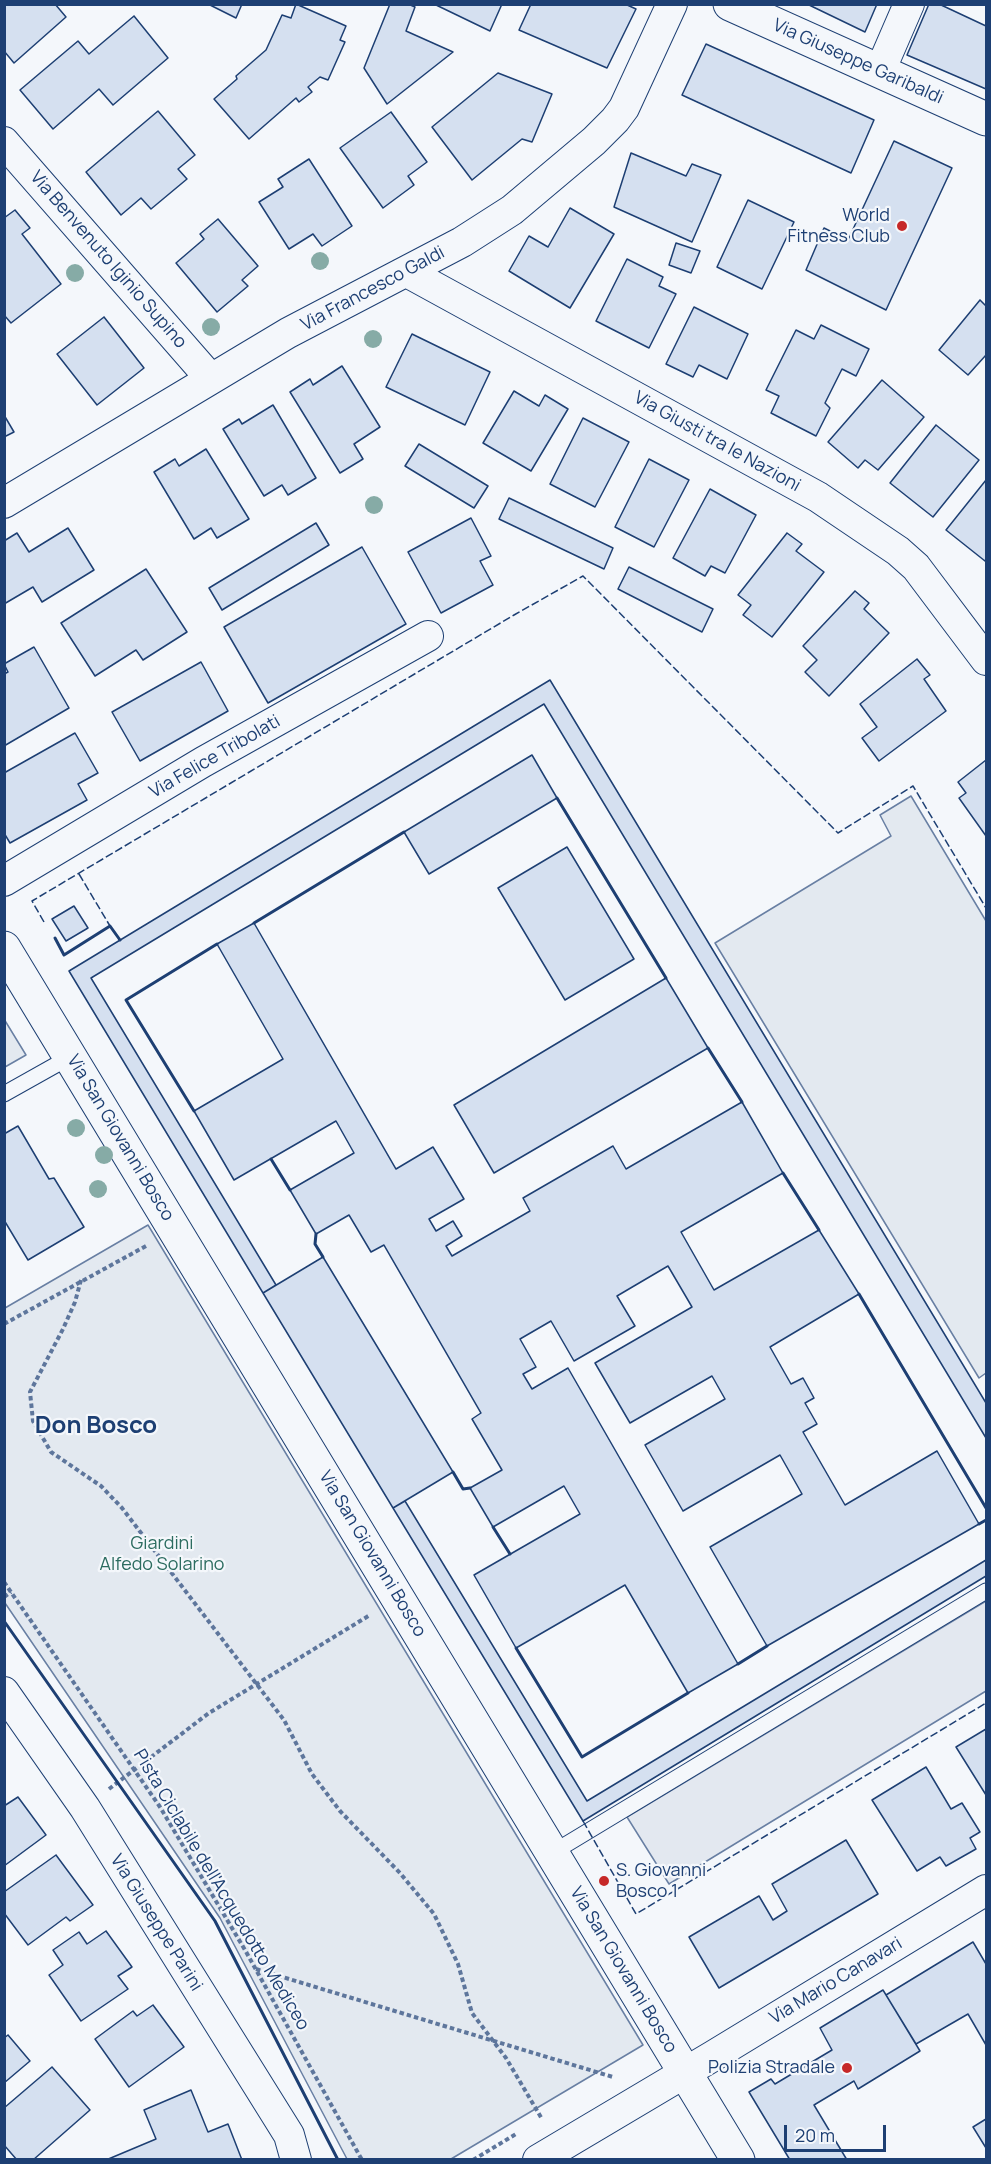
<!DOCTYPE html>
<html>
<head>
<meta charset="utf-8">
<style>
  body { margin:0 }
  #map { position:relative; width:991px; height:2164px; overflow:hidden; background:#f4f7fb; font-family:Manrope,sans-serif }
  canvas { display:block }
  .frame { position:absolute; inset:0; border:6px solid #1d3f73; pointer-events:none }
  .scale { position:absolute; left:784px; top:2125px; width:102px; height:27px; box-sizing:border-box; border:3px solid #1d3f73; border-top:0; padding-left:8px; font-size:18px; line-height:21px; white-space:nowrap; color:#1d3f73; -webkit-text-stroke:4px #f4f7fb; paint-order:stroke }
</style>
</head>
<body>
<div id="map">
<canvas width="991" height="2164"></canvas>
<div class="frame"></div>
<div class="scale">20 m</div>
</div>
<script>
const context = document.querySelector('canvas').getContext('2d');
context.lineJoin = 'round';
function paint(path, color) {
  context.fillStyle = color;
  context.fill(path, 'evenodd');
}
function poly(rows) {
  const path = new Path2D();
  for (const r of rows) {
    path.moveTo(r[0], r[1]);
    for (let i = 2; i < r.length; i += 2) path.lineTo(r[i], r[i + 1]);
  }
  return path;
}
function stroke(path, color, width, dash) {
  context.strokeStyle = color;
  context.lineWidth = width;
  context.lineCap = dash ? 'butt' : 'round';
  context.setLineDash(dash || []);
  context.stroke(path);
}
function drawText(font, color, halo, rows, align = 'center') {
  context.font = font + ' Manrope,sans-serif';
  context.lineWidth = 4.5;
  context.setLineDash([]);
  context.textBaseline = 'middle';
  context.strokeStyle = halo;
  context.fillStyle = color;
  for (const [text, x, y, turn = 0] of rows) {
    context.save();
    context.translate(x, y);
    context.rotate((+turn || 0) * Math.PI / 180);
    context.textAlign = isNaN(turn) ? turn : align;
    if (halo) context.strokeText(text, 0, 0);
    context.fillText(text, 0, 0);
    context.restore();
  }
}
const green = poly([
  [911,796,986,921,986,1373,979,1378,715,943,891,836,880,815,911,796],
  [4,1019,26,1055,5,1067,4,1067,4,1019],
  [148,1225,643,2045,451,2159,347,2159,220,1918,5,1603,5,1308,148,1225]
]);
const parking = poly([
  [986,1601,986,1691,669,1884,627,1817,986,1601]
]);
const building = poly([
  [4,4,55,4,66,17,14,63,4,51,4,4],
  [208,4,242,4,236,18,208,4],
  [296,4,346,26,340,40,345,42,328,80,320,77,308,87,312,92,299,102,296,98,249,139,214,99,237,79,236,76,266,50,282,15,291,18,296,4],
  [390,4,408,4,415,7,406,31,453,52,387,104,364,68,390,4],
  [434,4,502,4,490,31,434,4],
  [531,4,625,4,636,9,607,68,519,30,531,4],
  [807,4,877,4,865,32,807,4],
  [929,4,939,4,986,26,986,89,907,55,929,4],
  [134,16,168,58,113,105,99,89,53,129,20,90,78,41,89,54,134,16],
  [706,44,874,120,851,173,682,95,706,44],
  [498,73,552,94,532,142,522,139,472,180,432,127,498,73],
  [158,111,195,155,178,169,187,179,151,209,141,198,121,215,86,172,158,111],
  [391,112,427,162,408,176,414,185,383,208,340,148,391,112],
  [894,141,952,168,886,310,806,270,824,228,848,240,894,141],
  [631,153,686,176,692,164,721,175,692,242,614,207,631,153],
  [309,159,352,226,322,246,313,234,289,249,259,202,283,187,278,179,309,159],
  [748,200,794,222,762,289,717,267,748,200],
  [570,208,614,234,570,308,509,271,529,236,548,247,570,208],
  [15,210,30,228,22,234,61,284,11,323,4,315,4,218,15,210],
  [218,219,258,266,242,280,248,286,217,312,176,263,204,239,200,234,218,219],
  [676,243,700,251,691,273,669,265,676,243],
  [627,259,663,277,659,286,676,294,649,348,596,321,627,259],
  [980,300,986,306,986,355,968,375,939,350,980,300],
  [694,307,748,334,727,379,699,365,693,377,666,364,694,307],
  [104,317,144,368,97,405,57,354,104,317],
  [821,325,869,349,856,376,842,369,825,403,830,408,816,436,771,413,779,396,766,390,796,330,814,339,821,325],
  [412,334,490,372,465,425,386,387,412,334],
  [342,366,380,427,354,444,363,459,340,473,290,392,310,379,313,385,342,366],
  [882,380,924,417,878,470,865,460,858,468,828,442,882,380],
  [514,391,539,406,545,395,568,409,531,471,483,443,514,391],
  [273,405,316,478,288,495,282,485,264,496,223,429,239,419,242,424,273,405],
  [4,415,14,432,4,437,4,415],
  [583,418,629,442,595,507,550,484,583,418],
  [936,425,979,460,933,517,890,483,936,425],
  [419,444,488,486,474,508,405,466,419,444],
  [206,449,249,519,217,538,211,528,194,539,154,472,175,459,179,466,206,449],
  [649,459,689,480,654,547,615,527,649,459],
  [986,480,986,559,985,561,946,530,986,480],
  [710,489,756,515,725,573,711,566,705,576,673,558,710,489],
  [509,498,613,548,604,569,499,519,509,498],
  [471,518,491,556,480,561,493,585,441,613,408,552,471,518],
  [316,523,329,545,222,610,209,588,316,523],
  [68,528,94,570,42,602,33,587,4,604,4,541,17,533,29,552,68,528],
  [787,533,802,544,796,551,824,572,772,637,743,615,751,605,738,595,787,533],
  [362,547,406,624,268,703,224,627,362,547],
  [629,567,713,609,702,632,618,589,629,567],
  [146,569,187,632,143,660,136,650,95,676,61,623,146,569],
  [855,591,869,603,864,609,889,633,829,696,805,672,817,660,803,646,855,591],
  [34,647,69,708,4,746,4,674,8,672,4,664,34,647],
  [917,659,930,675,924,679,946,711,879,761,862,738,877,727,860,704,917,659],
  [201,662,228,711,140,761,112,712,201,662],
  [550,680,986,1403,986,1438,544,704,91,978,276,1285,263,1293,69,971,550,680],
  [75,733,98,773,78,784,87,800,10,843,4,833,4,773,75,733],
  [532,755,557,798,429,874,404,832,532,755],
  [986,760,986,836,959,798,966,793,958,782,986,760],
  [567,847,634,959,565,1000,498,888,567,847],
  [74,906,88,928,66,941,52,919,74,906],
  [254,923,396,1169,433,1147,464,1199,429,1219,436,1231,453,1221,462,1236,446,1246,452,1256,530,1211,523,1198,613,1146,626,1169,742,1102,783,1173,681,1232,714,1290,819,1230,859,1294,770,1347,791,1384,803,1378,814,1398,805,1403,817,1424,803,1432,845,1505,937,1451,979,1524,767,1646,710,1547,802,1494,780,1455,683,1511,645,1445,725,1399,712,1376,630,1423,595,1363,692,1307,668,1266,617,1296,635,1326,574,1361,551,1321,520,1339,536,1367,523,1374,532,1389,568,1368,738,1664,688,1693,625,1585,516,1648,474,1575,580,1514,564,1486,493,1527,470,1488,502,1470,472,1419,481,1413,384,1245,371,1252,349,1215,316,1234,290,1190,354,1153,336,1121,234,1180,194,1111,283,1059,217,944,254,923],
  [666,978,708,1048,494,1173,454,1105,666,978],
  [18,1126,49,1179,54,1178,84,1227,28,1260,4,1220,4,1134,18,1126],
  [323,1257,453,1472,393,1508,263,1293,323,1257],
  [405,1501,587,1801,986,1560,986,1576,583,1821,393,1508,405,1501],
  [986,1729,986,1795,956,1747,986,1729],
  [926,1767,951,1809,962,1803,980,1832,970,1838,976,1849,946,1866,940,1857,917,1871,872,1800,926,1767],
  [18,1797,46,1835,4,1866,4,1806,18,1797],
  [846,1840,878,1894,719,1988,689,1937,759,1896,773,1920,787,1911,772,1884,846,1840],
  [56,1855,93,1905,70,1921,66,1917,28,1945,4,1913,4,1892,56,1855],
  [106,1931,132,1967,118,1976,128,1989,81,2021,49,1975,63,1965,53,1950,79,1932,87,1944,106,1931],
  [973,1942,986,1964,986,2045,968,2014,916,2044,886,1995,973,1942],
  [883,1990,920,2051,858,2089,854,2081,814,2105,847,2160,790,2160,749,2092,771,2079,775,2084,832,2050,820,2028,883,1990],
  [153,2005,184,2047,129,2087,95,2039,133,2011,137,2016,153,2005],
  [8,2035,30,2061,4,2083,4,2038,8,2035],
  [52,2067,90,2110,33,2160,17,2160,4,2145,4,2108,52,2067],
  [191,2090,208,2132,228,2124,242,2160,106,2160,156,2139,144,2110,191,2090],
  [986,2119,986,2148,973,2127,986,2119]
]);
const path = poly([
  [81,1280,75,1302,63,1329,30,1392,33,1421,51,1452,101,1486,122,1508,284,1720,312,1774,340,1811,400,1873,434,1914,458,1964,472,2013,506,2058,542,2119],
  [4,1324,146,1246],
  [4,1582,160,1807,245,1950,362,2160],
  [4,1597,11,1592],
  [109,1789,209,1713,370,1615],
  [256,1969,613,2077],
  [473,2160,516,2134]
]);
const service = poly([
  [4,1094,70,1057],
  [552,1853,986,1591]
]);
const minor = poly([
  [880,71,909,4],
  [4,142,211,379],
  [407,272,818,497,898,551,916,567,986,660],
  [4,503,288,333,462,242,512,210,594,141,615,120,624,108,672,4],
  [4,881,203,762,428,636],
  [4,1692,85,1808,289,2135,296,2160],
  [538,2160,713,2056,986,1890]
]);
const tertiary = poly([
  [730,4,986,119]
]);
const secondary = poly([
  [4,948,738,2160]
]);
const fence = poly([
  [79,874,110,926],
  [44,922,32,901,514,615,583,576,838,833,913,786,986,908],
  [583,1821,636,1914,986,1703]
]);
const wall = poly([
  [557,798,666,978],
  [254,923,404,832],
  [55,938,64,955,110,926,120,940],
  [708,1048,742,1102],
  [194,1111,126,1000,217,944],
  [271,1159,290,1190],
  [783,1173,819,1230],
  [316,1234,315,1244,323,1257],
  [859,1294,986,1508],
  [453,1472,463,1489,470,1488],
  [979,1524,986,1520],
  [493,1527,510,1554],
  [4,1621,215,1921,338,2160],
  [516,1648,582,1757,688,1693],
  [738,1664,767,1646]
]);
const trees = [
  [320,261],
  [75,273],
  [211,327],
  [373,339],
  [374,505],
  [76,1128],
  [104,1155],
  [98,1189]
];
const markers = [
  [902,226,6,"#c62828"],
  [604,1881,6,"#c62828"],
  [847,2068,6,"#c62828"]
];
const streetNames = [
  ["Via Giuseppe Garibaldi",858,62,24],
  ["Via Benvenuto Iginio Supino",108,260,49],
  ["Via Francesco Galdi",373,289,-28],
  ["Via Giusti tra le Nazioni",717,442,29],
  ["Via Felice Tribolati",215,757,-30],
  ["Via San Giovanni Bosco",120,1138,59],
  ["Via San Giovanni Bosco",372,1554,59],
  ["Pista Ciclabile dell'Acquedotto Mediceo",221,1890,59],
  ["Via Giuseppe Parini",156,1923,58],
  ["Via San Giovanni Bosco",623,1970,59],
  ["Via Mario Canavari",836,1981,-31]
];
const poiNames = [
  ["World",890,216],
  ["Fitness Club",890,237],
  ["S. Giovanni",616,1871,"left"],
  ["Bosco 1",616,1892,"left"],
  ["Polizia Stradale",835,2068]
];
const parkNames = [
  ["Giardini",162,1544],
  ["Alfedo Solarino",162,1565]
];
const districtNames = [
  ["Don Bosco",96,1426]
];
paint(green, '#e3e9f0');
stroke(green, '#687fa3', 1.5);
paint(parking, '#e3e8f0');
stroke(parking, '#687fa3', 1.5);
paint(building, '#d5e0f0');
stroke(building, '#1d3f73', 1.5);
stroke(service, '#1d3f73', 17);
stroke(minor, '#1d3f73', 32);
stroke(tertiary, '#1d3f73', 35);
stroke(secondary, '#1d3f73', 35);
stroke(path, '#5e769c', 4, [4.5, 3]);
stroke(service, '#f4f7fb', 15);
stroke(minor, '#f4f7fb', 30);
stroke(tertiary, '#f4f7fb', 33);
stroke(secondary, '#f4f7fb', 33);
stroke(fence, '#1d3f73', 1.5, [8, 3]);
stroke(wall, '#1d3f73', 3);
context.fillStyle = '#86aba6';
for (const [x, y] of trees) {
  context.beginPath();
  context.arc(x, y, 9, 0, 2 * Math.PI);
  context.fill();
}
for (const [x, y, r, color] of markers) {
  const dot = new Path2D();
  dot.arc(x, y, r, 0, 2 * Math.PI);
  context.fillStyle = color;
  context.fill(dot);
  stroke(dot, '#f4f7fb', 2);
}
drawText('18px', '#1d3f73', '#f4f7fb', streetNames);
drawText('18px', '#1d3f73', '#f4f7fb', poiNames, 'right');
drawText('18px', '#2c6c60', '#f4f7fb', parkNames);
drawText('bold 24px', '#1d3f73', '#f4f7fb', districtNames);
</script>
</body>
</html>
